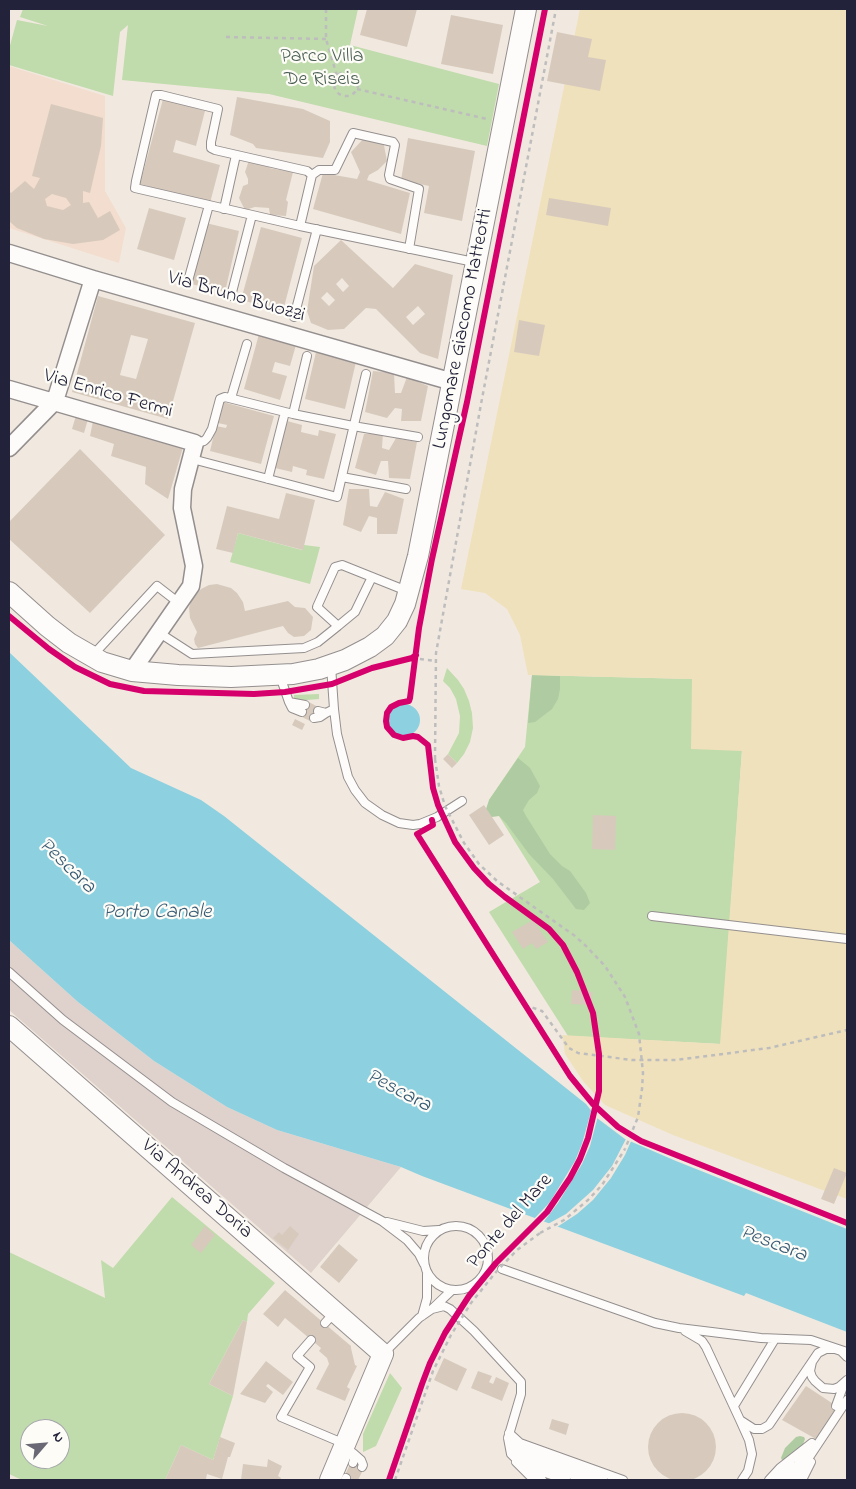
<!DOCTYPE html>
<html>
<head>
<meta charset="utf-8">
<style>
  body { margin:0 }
  #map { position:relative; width:856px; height:1489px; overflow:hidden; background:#f1e9df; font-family:"Indie Flower",sans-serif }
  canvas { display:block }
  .frame { position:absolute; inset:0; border:10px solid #22223b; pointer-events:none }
  .north { position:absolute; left:20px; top:1419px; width:50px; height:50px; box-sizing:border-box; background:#fdfcf7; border:1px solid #a5a5ac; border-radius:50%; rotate:63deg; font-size:14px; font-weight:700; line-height:20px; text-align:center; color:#22223b }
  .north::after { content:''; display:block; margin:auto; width:18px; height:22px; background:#6a6874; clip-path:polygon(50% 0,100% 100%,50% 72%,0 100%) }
</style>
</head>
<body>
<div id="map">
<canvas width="856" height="1489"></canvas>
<div class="frame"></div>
<div class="north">N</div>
</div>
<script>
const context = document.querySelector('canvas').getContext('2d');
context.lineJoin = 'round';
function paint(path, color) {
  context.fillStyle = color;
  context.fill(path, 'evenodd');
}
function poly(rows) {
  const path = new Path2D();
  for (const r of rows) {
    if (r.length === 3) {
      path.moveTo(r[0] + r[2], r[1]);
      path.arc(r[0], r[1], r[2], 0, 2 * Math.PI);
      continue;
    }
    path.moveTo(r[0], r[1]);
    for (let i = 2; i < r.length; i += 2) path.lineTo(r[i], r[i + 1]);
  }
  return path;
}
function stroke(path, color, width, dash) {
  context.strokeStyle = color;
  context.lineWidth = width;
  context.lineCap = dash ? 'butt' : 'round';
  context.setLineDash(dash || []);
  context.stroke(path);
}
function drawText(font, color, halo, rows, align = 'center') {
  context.font = font + ' "Indie Flower",sans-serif';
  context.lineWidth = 4.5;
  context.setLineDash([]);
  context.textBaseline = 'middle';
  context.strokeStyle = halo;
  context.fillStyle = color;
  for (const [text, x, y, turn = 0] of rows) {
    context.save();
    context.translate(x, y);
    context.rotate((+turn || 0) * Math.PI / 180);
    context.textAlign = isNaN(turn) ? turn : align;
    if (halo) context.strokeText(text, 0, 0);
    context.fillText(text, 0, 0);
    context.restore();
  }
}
const built = poly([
  [9,66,105,96,105,191,126,228,119,263,9,228]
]);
const industrial = poly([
  [9,940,78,1002,154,1061,227,1107,277,1130,401,1167,311,1273,9,1010]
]);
const green = poly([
  [23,9,358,9,350,45,499,84,487,146,269,94,122,80,128,25,120,32,113,96,9,65,9,49,17,20,48,26,20,17],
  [238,533,302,550,304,545,320,547,310,584,230,562],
  [447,668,458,680,464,689,469,701,472,713,473,728,470,742,464,754,457,763,448,754,459,733,460,716,456,699,450,688,443,681],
  [532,675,693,679,692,748,742,750,721,1044,568,1036,489,912,540,882,489,800,525,747],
  [319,694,319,699,294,701,294,695],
  [172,1197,275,1283,248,1314,247,1322,243,1320,209,1384,233,1396,213,1460,181,1445,165,1480,22,1480,9,1474,9,1252,105,1298,101,1260,113,1268],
  [30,1429,60,1429,60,1459,30,1459],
  [390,1373,402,1388,376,1446,363,1452,363,1434]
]);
const forest = poly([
  [532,675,560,676,560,689,558,699,552,709,535,722,528,723],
  [518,758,530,768,540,786,537,793,529,800,523,810,526,816,550,854,562,866,570,871,586,893,590,903,584,910,576,909,553,879,529,854,506,823,499,816,485,818,484,815,489,800],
  [800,1436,804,1437,805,1439,802,1447,785,1461,782,1460,781,1458,785,1448,796,1437]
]);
const sand = poly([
  [580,9,847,9,847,1199,673,1135,605,1105,583,1081,565,1054,562,1035,720,1044,742,751,691,749,692,679,528,675,520,635,507,609,485,593,461,589]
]);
const water = poly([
  [9,652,131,768,201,800,224,816,586,1104,597,1118,625,1139,676,1161,847,1229,847,1332,746,1293,744,1296,422,1176,401,1167,277,1130,227,1107,154,1061,78,1002,9,940],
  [404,720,16]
]);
const pier = poly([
  [592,1108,598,1116,590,1146,582,1164,558,1203,542,1224,533,1220,550,1202,575,1161,582,1144],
  [627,1137,632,1139,625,1155,611,1178,593,1200,577,1214,557,1227,554,1228,546,1225,566,1214,593,1190,612,1166]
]);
const building = poly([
  [367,9,417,9,407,47,360,35],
  [451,15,503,25,493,74,441,64],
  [557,32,592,39,588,57,606,60,600,91,547,81],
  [237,97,303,109,330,121,330,142,323,158,256,148,253,144,230,135],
  [163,99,205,111,196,146,176,140,173,152,220,165,210,203,140,184],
  [51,104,103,118,101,146,90,193,83,191,83,203,89,202,98,218,110,211,120,230,103,240,73,244,44,239,17,228,9,221,9,191,11,193,25,181,34,189,40,178,32,176],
  [52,194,66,198,71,205,63,210,47,206,45,199],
  [365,137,383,140,387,161,378,170,369,175,367,180,410,193,401,234,313,209,323,173,357,179,360,172,351,152],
  [408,138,475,151,462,221,424,213,429,186,401,180],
  [249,160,272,166,269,168,293,172,286,200,288,202,286,216,270,215,269,208,255,207,245,210,239,198,243,186,248,184,248,179,245,172],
  [549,198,611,208,608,226,546,215],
  [149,208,186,218,174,260,137,249],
  [206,223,239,231,225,292,191,284],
  [261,227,302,238,283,311,241,300],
  [341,240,393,288,415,264,453,275,438,359,420,353,376,309,366,308,344,329,328,330,311,323,307,311,314,266],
  [342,278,349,286,343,292,336,284],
  [327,292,335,300,329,306,321,298],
  [418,306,425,314,413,325,406,317],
  [98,296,195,323,168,419,72,392],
  [131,335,148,339,136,379,120,375],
  [519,320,545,325,539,356,514,352],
  [259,334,296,345,290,366,275,362,272,372,287,376,280,400,244,389],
  [316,352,356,362,345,409,305,399],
  [373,371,394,373,395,393,401,393,407,377,428,386,421,421,401,421,402,409,395,408,387,418,365,412],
  [223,402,274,416,261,464,210,451,216,426,226,428,227,425,218,423],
  [77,412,89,416,84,433,72,429],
  [94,416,184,444,168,499,145,484,146,467,111,456,114,444,90,436],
  [287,421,302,425,301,432,318,436,319,430,336,434,324,479,306,475,307,470,293,466,292,472,275,468],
  [383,433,382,448,389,450,396,438,417,442,410,479,389,478,388,461,381,461,376,475,355,468,364,434],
  [80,449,165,535,90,613,9,539,9,522],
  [349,489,369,489,370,506,377,507,385,492,404,499,397,534,377,534,377,518,369,516,361,532,343,525],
  [286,493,315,500,303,550,238,533,233,553,216,549,227,506,279,519],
  [217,584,231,588,237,593,243,602,245,611,288,601,295,607,305,608,313,617,311,630,304,636,294,637,288,633,283,626,198,648,195,644,194,639,197,632,190,618,189,608,191,601,201,589,209,585],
  [307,701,320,708,312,722,300,716],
  [295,719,305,724,302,730,292,725],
  [448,754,457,763,452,768,443,759],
  [484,805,504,835,489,845,469,815],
  [593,815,616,816,615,850,592,849],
  [533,920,548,942,536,949,532,943,523,949,512,932],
  [572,990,593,992,591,1005,571,1004],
  [834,1168,847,1173,834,1204,821,1199],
  [205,1226,215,1235,201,1253,191,1245],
  [290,1226,299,1234,288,1250,273,1238,279,1232,282,1235],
  [339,1244,358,1260,339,1283,320,1267],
  [285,1290,351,1346,351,1348,355,1365,357,1366,347,1387,350,1389,345,1401,316,1389,329,1364,327,1358,319,1351,321,1348,285,1318,278,1327,263,1314],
  [243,1320,247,1322,233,1396,209,1384],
  [444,1358,467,1369,457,1391,434,1380],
  [266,1361,293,1382,283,1395,268,1384,266,1386,273,1392,265,1403,240,1394],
  [478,1371,492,1376,489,1382,493,1384,496,1377,509,1383,502,1401,471,1388],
  [806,1386,838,1407,816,1439,782,1420],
  [682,1447,34],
  [552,1419,569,1424,566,1435,549,1429],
  [220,1437,235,1443,230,1457,228,1457,222,1479,207,1474,206,1479,208,1480,165,1480,181,1445,213,1460],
  [268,1459,282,1466,278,1476,281,1478,280,1480,241,1480,243,1464,267,1467],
  [351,1462,364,1468,358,1480,346,1480,344,1477]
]);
const path = poly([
  [326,9,326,39,337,76],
  [226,37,326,39],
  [346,84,12],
  [357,89,487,119],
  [412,658,436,661],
  [435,759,436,653,481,404,556,9],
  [525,1005,542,1011,569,1048,578,1053,632,1060,676,1060,769,1048,847,1030],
  [540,1233,564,1220,588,1200,602,1185,625,1149]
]);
const service = poly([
  [312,175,319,170,335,170,353,133,393,142,395,145,389,175,390,179,419,189,409,249],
  [224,209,236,155],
  [300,226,135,188,136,181,156,95,161,95,218,109,211,142,211,148,215,150,307,171,312,175,300,226,474,262],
  [188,281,209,205],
  [231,296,252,215],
  [294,317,317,229],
  [231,398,247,344],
  [293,414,307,356],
  [195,443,204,441,207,438,212,429,220,399,225,397,293,414,353,426,418,437],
  [192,459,337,497,366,374],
  [342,477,406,489],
  [268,479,285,412],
  [372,577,355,612,338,626,317,607,335,567,342,565,407,591],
  [158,632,192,654,304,648,318,642,338,626],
  [93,655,157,586,179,603],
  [280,676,289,702,305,705],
  [289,702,292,708,302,712],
  [334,709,337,734,348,777,355,790,365,803,382,815,399,823,413,825,420,824,437,817,462,801],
  [318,711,326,713,334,709,331,666],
  [314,718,320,717,326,713],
  [652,916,847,939],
  [9,972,63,1020,172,1102,284,1168,382,1221,407,1240,419,1254,424,1264],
  [387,1222,423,1231,439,1230],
  [456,1258,32],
  [502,1269,655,1323,679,1328,761,1338,811,1340,847,1352],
  [432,1309,444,1306,450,1309,474,1331,521,1382,521,1394,508,1438,511,1454,518,1461,528,1467,566,1480],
  [422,1316,427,1298,427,1274],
  [325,1323,335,1312],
  [685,1331,702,1341,706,1347,740,1420,754,1429,762,1429,769,1425,818,1353,826,1349,835,1349,841,1351,847,1357],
  [311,1340,297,1356,310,1367,281,1417,345,1444],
  [383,1354,419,1318,432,1309,452,1290],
  [812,1362,810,1371,812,1377,815,1381,823,1388,834,1389,839,1387,847,1380],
  [734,1406,775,1339],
  [836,1406,844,1384],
  [740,1420,749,1440,752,1454,748,1471,742,1480],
  [509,1433,520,1443,623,1480],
  [508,1438,514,1445,528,1453,603,1480],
  [345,1449,353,1453,354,1460,353,1463],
  [513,1452,530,1460,586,1480],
  [353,1453,361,1460,363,1465,362,1467],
  [516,1462,530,1476,542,1480],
  [345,1480,346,1478],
  [769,1480,780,1468,812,1443],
  [778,1480,793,1466],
  [787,1480,807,1451],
  [794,1480,847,1400],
  [802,1480,811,1462]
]);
const minor = poly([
  [9,253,93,279,453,382],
  [9,389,195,443,183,489,182,508,194,566,191,586,132,671],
  [9,448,55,401,93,279]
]);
const tertiary = poly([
  [9,592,47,626,69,643,102,662,132,671,178,675,231,677,293,674,319,669,345,660,370,647,385,636,397,621,405,604,418,556,526,9],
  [9,1026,383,1354,330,1480]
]);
const pathBridge = poly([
  [435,759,439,786,445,806,464,843,479,864,497,881,575,936,586,946,605,966,625,997,639,1034,643,1073,642,1089,638,1117,625,1149],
  [395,1480,433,1371,451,1335,471,1303,496,1272,517,1250,540,1233]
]);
const cycleway = poly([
  [9,616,49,649,75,667,110,684,144,691,254,694,285,692,332,684,372,668,412,658,416,655],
  [432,820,433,825,417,834,570,1076,593,1104,618,1127,641,1141,847,1223],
  [389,1480,422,1384,430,1363,445,1333,469,1296,496,1263,547,1212,570,1178,580,1159,588,1138,599,1091,599,1054,593,1013,577,972,563,945,549,929,505,897,489,884,474,868,455,842,438,805,433,788,428,745,418,737,413,736,403,738,394,735,387,727,386,721,387,713,391,707,399,703,409,701,410,698,419,628,432,559,467,402,545,9]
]);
const parkNames = [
  ["Parco Villa",322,58],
  ["De Riseis",322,81]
];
const streetNames = [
  ["Via Bruno Buozzi",236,298,16],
  ["Lungomare Giacomo Matteotti",464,329,-79],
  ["Via Enrico Fermi",108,395,16],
  ["Via Andrea Doria",196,1190,41],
  ["Ponte del Mare",511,1222,-49]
];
const waterNames = [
  ["Pescara",66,867,44],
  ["Porto Canale",157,914],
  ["Pescara",398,1092,28],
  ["Pescara",773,1245,21]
];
paint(built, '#f3ddce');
paint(industrial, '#dfd2cc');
paint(green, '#c0dbac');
paint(forest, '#afcba2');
paint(sand, '#efe1bb');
paint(water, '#8dd0e0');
paint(pier, '#f1e9df');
paint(building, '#d7cabd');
stroke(service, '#948f8f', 10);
stroke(minor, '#948f8f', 19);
stroke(tertiary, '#948f8f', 22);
stroke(path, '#bebdbe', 2.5, [4, 4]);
stroke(service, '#fdfcfa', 8);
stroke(minor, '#fdfcfa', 16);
stroke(tertiary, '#fdfcfa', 20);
stroke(pathBridge, '#bebdbe', 2.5, [4, 4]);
stroke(cycleway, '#d6006c', 6);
drawText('20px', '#4b5f54', '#fdfcf7', parkNames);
drawText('20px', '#22223b', '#fdfcf7', streetNames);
drawText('italic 21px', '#385b75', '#fdfcf7', waterNames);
</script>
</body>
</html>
